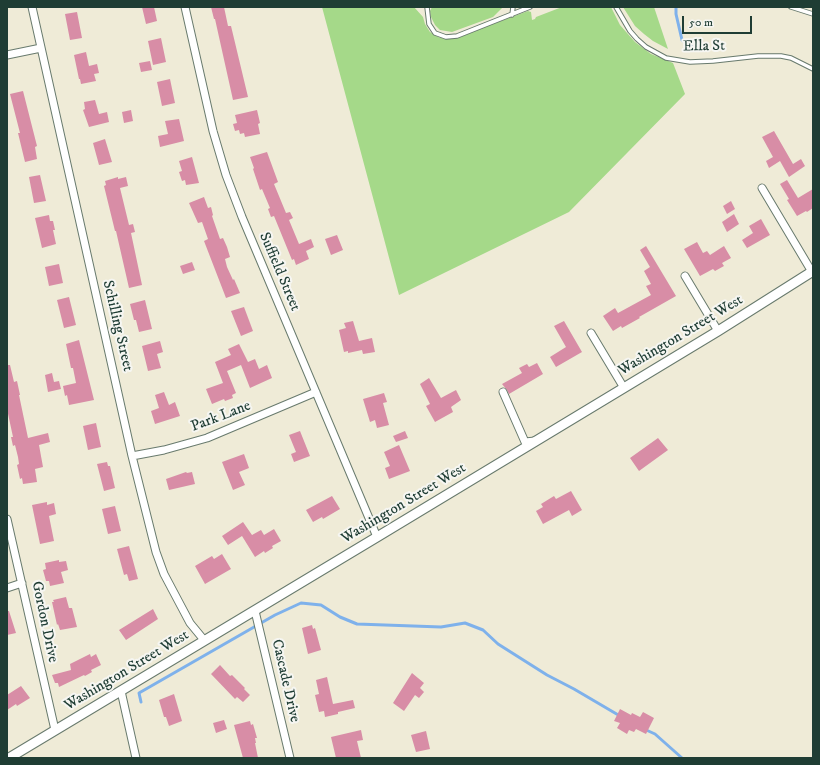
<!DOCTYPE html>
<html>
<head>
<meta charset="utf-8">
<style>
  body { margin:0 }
  #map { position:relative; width:820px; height:765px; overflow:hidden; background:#efebd7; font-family:"IM FELL DW Pica",serif }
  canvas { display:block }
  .frame { position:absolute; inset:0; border:8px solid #1f3d34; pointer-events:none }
  .scale { position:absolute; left:682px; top:16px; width:70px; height:18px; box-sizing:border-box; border:2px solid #1f3d34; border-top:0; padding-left:5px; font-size:12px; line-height:14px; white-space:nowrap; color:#1f3d34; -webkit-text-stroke:3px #f6f6f2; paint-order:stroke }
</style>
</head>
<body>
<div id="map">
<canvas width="820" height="765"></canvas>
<div class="frame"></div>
<div class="scale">50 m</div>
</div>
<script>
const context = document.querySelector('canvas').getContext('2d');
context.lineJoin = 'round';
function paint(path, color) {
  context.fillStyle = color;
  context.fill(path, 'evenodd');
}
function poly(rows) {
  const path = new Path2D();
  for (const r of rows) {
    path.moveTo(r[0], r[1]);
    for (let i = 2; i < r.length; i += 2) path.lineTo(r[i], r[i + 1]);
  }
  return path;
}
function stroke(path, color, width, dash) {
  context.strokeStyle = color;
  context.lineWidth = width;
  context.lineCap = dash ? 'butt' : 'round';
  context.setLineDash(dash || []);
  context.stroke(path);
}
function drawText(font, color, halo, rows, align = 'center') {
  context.font = font + ' "IM FELL DW Pica",serif';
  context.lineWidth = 4;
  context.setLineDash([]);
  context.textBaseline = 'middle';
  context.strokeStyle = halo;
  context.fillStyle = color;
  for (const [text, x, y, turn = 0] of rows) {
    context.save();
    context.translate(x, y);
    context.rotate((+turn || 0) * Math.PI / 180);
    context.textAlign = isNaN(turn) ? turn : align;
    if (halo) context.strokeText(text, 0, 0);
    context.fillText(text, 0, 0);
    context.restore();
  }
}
const green = poly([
  [322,7,414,7,423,17,425,24,430,32,438,37,445,39,453,39,466,34,528,11,531,12,532,20,535,19,536,17,562,7,611,7,620,25,635,42,651,54,673,63,685,94,569,212,399,295],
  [432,7,503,7,493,17,452,32,440,30,435,25,431,17,430,11],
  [623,7,654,7,668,49,653,41,644,34,635,26]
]);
const stream = poly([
  [676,7,676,14,682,40,692,47],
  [141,702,139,693,275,615,301,603,321,605,340,617,357,624,441,627,465,623,483,630,498,644,547,675,574,689,620,716],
  [644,729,655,734,682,758]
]);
const building = poly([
  [142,7,154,7,157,21,146,24],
  [211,7,224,7,228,26,231,26,248,97,233,100,215,19,214,19],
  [77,12,82,38,70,40,65,14],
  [161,38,166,62,153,65,148,41],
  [86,52,89,66,97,64,99,73,94,74,96,81,81,84,80,79,79,79,74,55],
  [150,61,152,70,141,72,139,63],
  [170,79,175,103,162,106,157,82],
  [23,91,37,146,35,147,37,159,25,162,18,133,20,133,10,94],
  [95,100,99,114,107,112,109,122,89,127,83,110,85,109,84,102],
  [131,110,133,121,124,123,122,112],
  [257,110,260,123,258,124,260,134,245,137,244,133,240,134,239,130,235,131,233,124,237,123,235,115],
  [179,119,184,141,160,147,158,136,168,134,165,121],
  [774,131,793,164,801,159,805,166,789,177,780,161,769,168,766,161,773,157,762,137],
  [105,139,112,162,99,165,93,143],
  [267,152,278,182,274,184,286,213,290,212,293,218,289,220,299,244,311,239,314,247,306,251,309,259,296,265,294,259,292,260,274,216,271,217,268,209,270,208,262,189,260,190,253,169,254,168,250,157],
  [192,157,199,183,186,185,185,180,182,181,179,172,182,171,179,161],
  [40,175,46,201,34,203,29,177],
  [118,177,118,179,126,177,128,186,120,188,129,225,133,224,135,232,131,233,142,285,129,288,116,231,115,231,104,186,106,185,105,181],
  [787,180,798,198,813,189,813,208,807,212,806,211,797,216,787,200,789,199,780,184],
  [204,197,208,208,211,207,213,215,212,216,220,239,223,238,227,247,230,257,225,259,227,267,233,280,234,279,240,293,226,298,204,241,208,239,202,222,198,223,189,203],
  [731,201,735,209,727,214,723,206],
  [734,214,739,224,727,232,722,222],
  [49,215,50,221,53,221,55,230,53,230,56,244,42,248,35,218],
  [761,219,770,235,747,248,742,240,753,233,749,226],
  [337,235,343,250,331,255,325,239],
  [697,242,703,253,707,251,710,255,724,246,731,258,722,263,724,266,715,271,713,269,700,276,684,249],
  [646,246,676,296,639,317,640,318,622,328,621,326,613,331,603,316,615,308,618,313,651,295,646,286,651,284,644,271,650,267,640,250],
  [192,262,195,270,183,274,180,266],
  [59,264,63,283,49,286,45,267],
  [69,297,76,325,64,328,57,300],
  [145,300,152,329,139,332,136,320,134,320,130,304],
  [244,307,253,331,241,336,231,311],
  [353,321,359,341,372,338,375,352,363,354,362,350,348,353,348,351,344,352,339,330,346,328,344,323],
  [564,321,582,352,556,367,550,357,566,347,554,326],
  [79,340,94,400,69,405,67,395,65,396,63,386,76,383,73,368,71,368,66,344],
  [160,341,163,352,157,354,161,368,148,371,142,346],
  [239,344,248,362,255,359,259,369,267,365,272,378,250,388,241,365,227,371,236,393,232,395,233,398,225,401,224,399,212,404,206,389,223,383,215,362,231,355,228,349],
  [537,363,543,374,509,394,507,390,502,384,522,373,519,368,527,364,529,367],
  [7,365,10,365,14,382,17,381,20,395,19,395,28,438,48,433,50,442,39,445,43,467,35,469,37,482,23,484,22,478,20,479,17,465,19,464,18,457,15,445,13,446,11,437,13,437,7,409],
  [52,373,54,382,59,381,61,389,48,392,45,375],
  [429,378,441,398,456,390,461,400,451,407,453,412,435,422,426,406,430,404,420,384],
  [164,392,169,405,175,402,180,416,155,424,151,411,159,408,155,395],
  [384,393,387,402,383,403,389,425,377,428,375,420,370,422,363,399],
  [96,423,101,447,88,450,83,426],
  [300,431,310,456,294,462,291,454,296,452,289,435],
  [405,431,408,438,396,442,393,436],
  [658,438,668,450,639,471,630,458],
  [399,445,410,471,389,479,385,468,390,466,384,452],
  [244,454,249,468,239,472,245,485,233,490,222,462],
  [107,462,108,466,110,466,115,488,104,491,97,464],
  [186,472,187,473,192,472,195,484,169,490,166,479],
  [571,491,582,510,572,516,569,510,543,524,536,511,543,507,541,504,554,496,556,499],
  [332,496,340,509,323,519,322,517,313,522,306,510],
  [47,502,47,505,54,503,56,514,49,516,54,541,40,544,32,505],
  [115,506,121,531,108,534,102,509],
  [243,522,252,535,261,530,264,535,274,529,281,541,272,546,273,548,265,553,264,551,255,557,242,536,228,545,222,536],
  [129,546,138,579,129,581,127,574,124,575,117,549],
  [222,554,231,569,205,584,195,566,212,556,214,559],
  [59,560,59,562,66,561,68,570,61,572,64,583,50,586,49,581,46,581,43,570,46,569,45,563],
  [66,597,69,608,72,608,77,627,60,630,58,624,57,625,52,602,54,602,53,600],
  [153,609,158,619,126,640,119,630],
  [7,611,9,611,16,633,7,635],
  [312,625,313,629,315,628,321,650,308,654,302,628],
  [90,654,91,657,96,654,101,665,91,670,92,672,85,676,84,675,59,687,58,683,55,683,52,675,71,670,70,664],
  [220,665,230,676,232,675,245,688,244,689,250,695,243,702,237,697,235,699,211,674],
  [412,673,424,683,420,688,424,692,419,698,415,695,404,711,393,703],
  [327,677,333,704,353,700,355,708,338,712,338,714,325,717,324,711,319,712,315,695,319,694,316,680],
  [21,686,30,698,17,706,16,704,7,710,7,695],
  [174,694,182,721,169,726,166,717,164,717,159,700],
  [620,709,631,715,632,713,640,717,643,712,654,718,646,734,636,729,634,732,629,730,627,734,617,728,620,723,614,721],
  [224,720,227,729,216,733,213,723],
  [250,721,251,725,253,724,257,738,255,738,256,743,255,743,258,758,243,758,234,725],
  [361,730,363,740,357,741,361,758,336,758,331,737],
  [426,731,430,749,416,752,411,735]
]);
const service = poly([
  [427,7,429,24,435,33,446,37,457,36,530,7],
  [616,7,630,31,637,39,646,47,666,58,690,62,713,61,758,56,781,56,791,58,813,69],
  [791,7,813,14],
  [512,15,513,7]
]);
const minor = poly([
  [32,7,132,456,156,552,164,574,190,623,204,640],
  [185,7,213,131,226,175,242,217,377,537],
  [7,55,41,48],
  [762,188,812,272],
  [685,276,718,331],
  [591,333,624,388],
  [503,392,525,442,535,441],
  [132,456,164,450,207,438,316,392],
  [7,519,55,730],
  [7,588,22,583],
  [255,611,290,758],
  [121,691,136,758]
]);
const tertiary = poly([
  [9,758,377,537,718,331,813,271]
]);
const streetNames = [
  ["Ella St",704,47,-1],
  ["Suffield Street",279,272,67],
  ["Schilling Street",117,326,77],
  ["Washington Street West",681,336,-31],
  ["Park Lane",221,417,-21],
  ["Washington Street West",404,504,-31],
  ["Gordon Drive",44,622,78],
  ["Washington Street West",127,671,-31],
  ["Cascade Drive",285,681,77]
];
paint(green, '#a5d989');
stroke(stream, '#7eb1eb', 3);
paint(building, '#d88da6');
stroke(service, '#687a6d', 5.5);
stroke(minor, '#687a6d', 9);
stroke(tertiary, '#687a6d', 11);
stroke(service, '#fff', 3.5);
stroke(minor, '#fff', 7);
stroke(tertiary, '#fff', 9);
drawText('15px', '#1f3d34', '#f6f6f2', streetNames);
</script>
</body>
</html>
